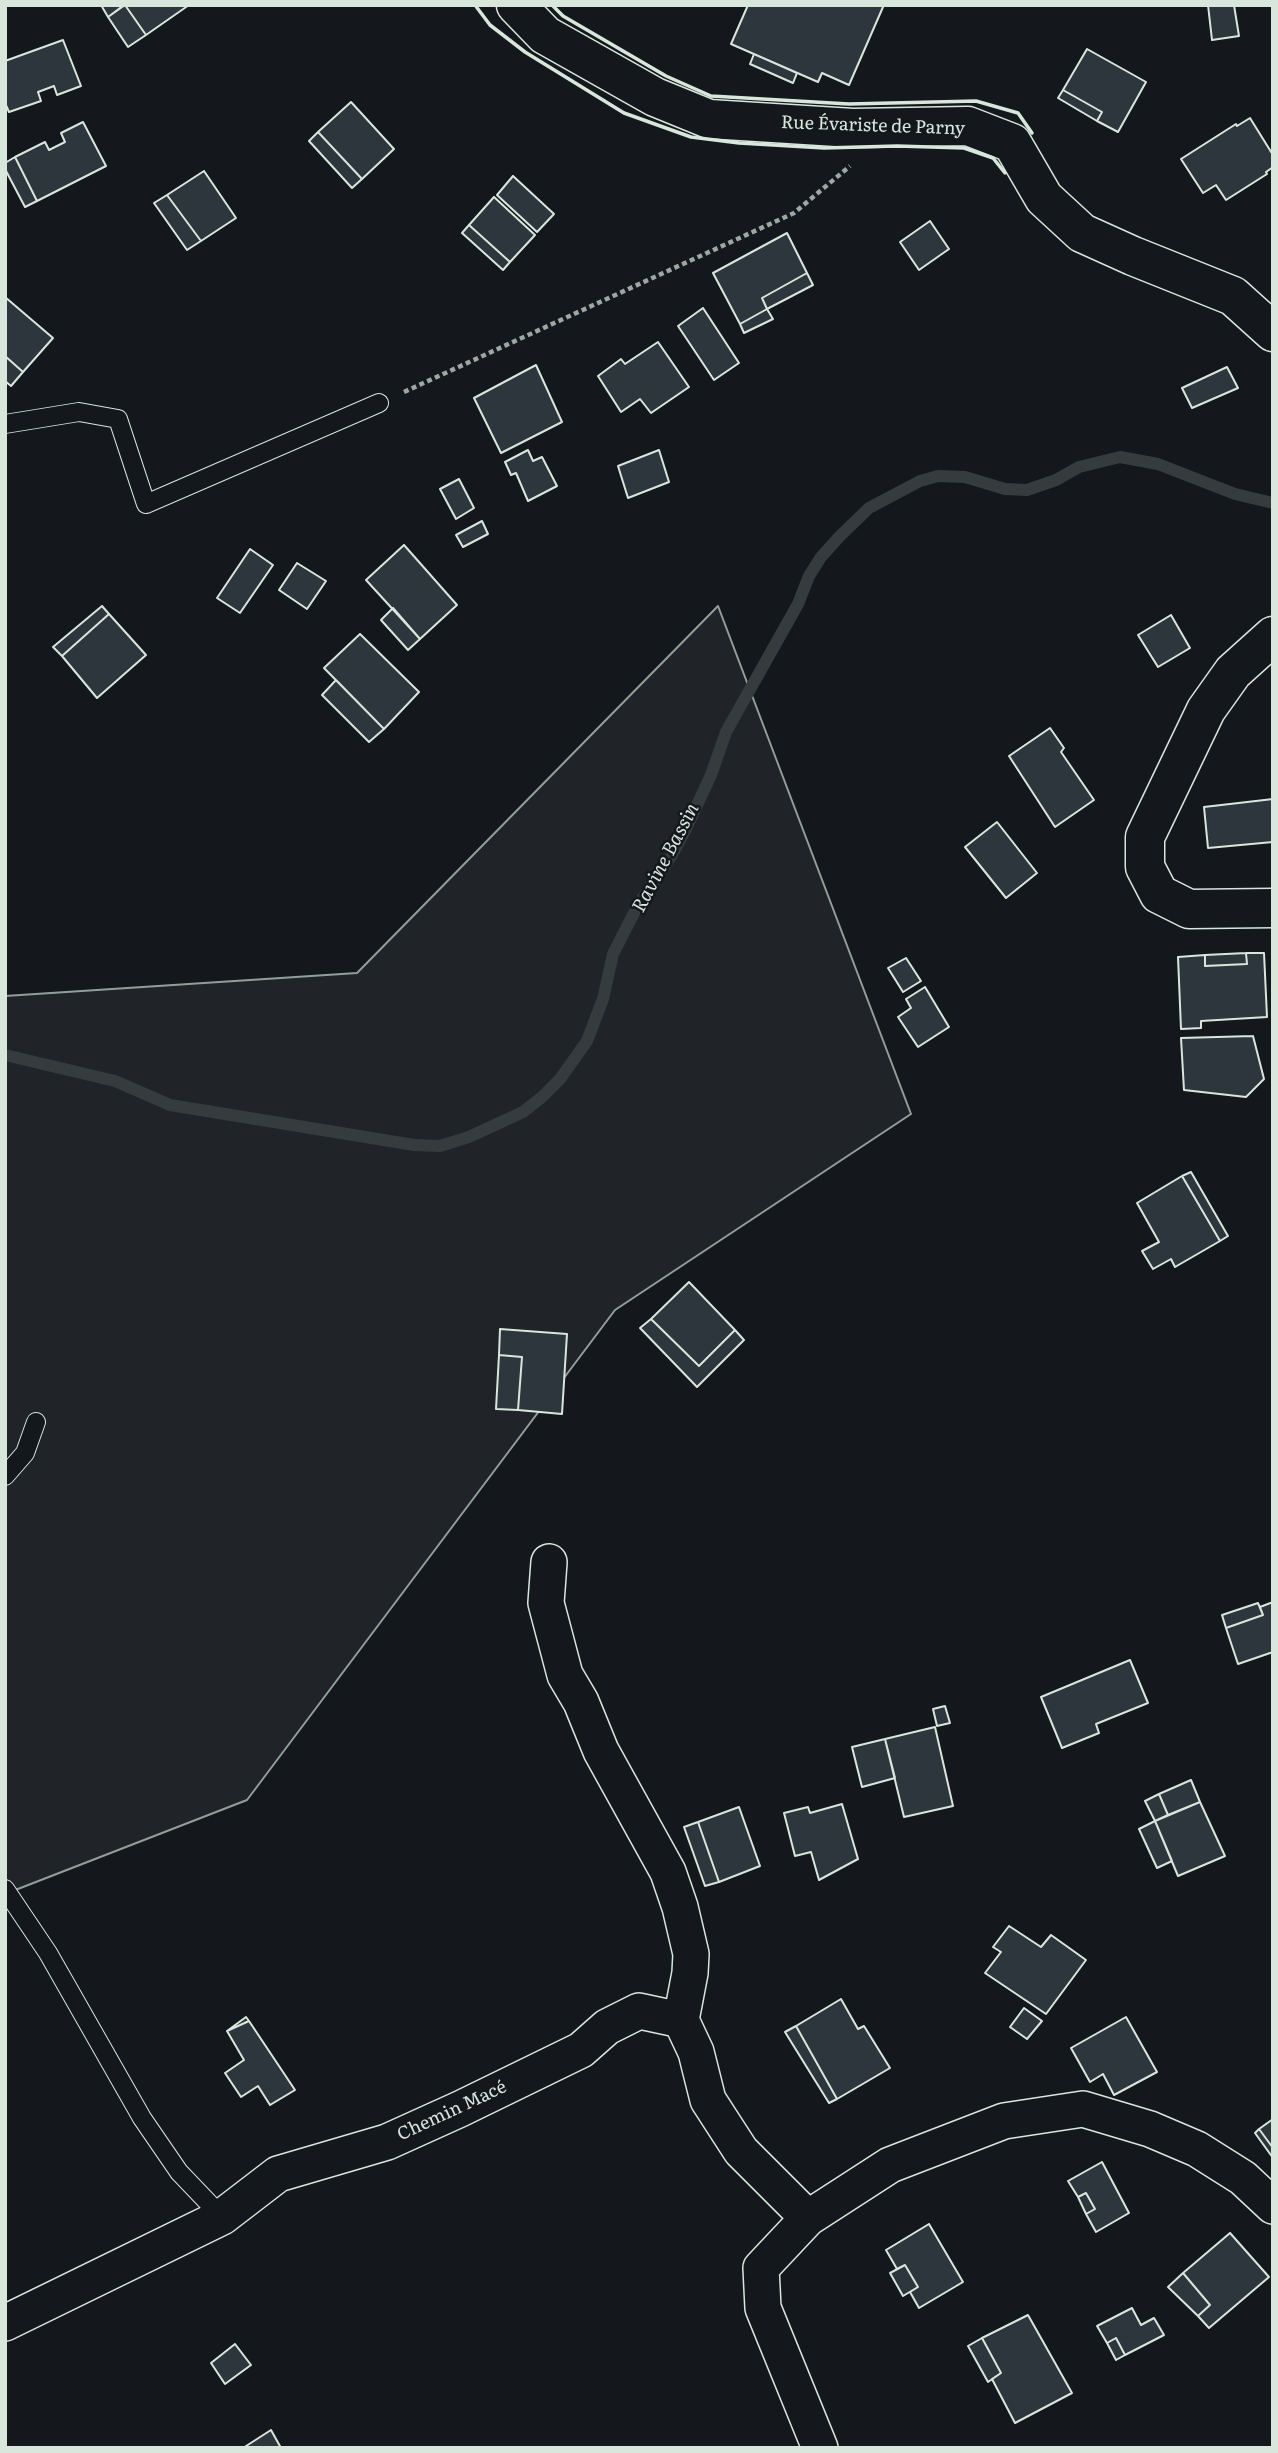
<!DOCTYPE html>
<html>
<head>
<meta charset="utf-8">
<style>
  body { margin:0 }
  #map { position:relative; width:1278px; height:2453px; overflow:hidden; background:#14181c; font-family:Literata,serif }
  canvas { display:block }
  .frame { position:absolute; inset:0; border:7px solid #d8e6dc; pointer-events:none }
</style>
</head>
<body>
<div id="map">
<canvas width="1278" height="2453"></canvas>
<div class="frame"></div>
</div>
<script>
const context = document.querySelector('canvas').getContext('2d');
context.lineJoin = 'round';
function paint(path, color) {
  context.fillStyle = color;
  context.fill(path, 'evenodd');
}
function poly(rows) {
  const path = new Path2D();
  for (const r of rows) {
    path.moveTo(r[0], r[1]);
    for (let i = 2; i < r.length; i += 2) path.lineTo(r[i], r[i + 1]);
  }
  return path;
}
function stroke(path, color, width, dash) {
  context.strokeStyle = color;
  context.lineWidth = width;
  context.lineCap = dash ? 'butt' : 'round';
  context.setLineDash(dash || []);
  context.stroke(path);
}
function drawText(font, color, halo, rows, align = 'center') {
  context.font = font + ' Literata,serif';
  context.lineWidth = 5;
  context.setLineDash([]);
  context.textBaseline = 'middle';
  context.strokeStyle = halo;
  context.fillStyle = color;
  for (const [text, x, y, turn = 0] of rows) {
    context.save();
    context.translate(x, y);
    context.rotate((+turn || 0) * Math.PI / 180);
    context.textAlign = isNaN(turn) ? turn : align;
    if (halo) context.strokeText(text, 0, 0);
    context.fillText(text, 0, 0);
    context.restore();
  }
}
const green = poly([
  [718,606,911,1114,615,1310,247,1800,5,1894,5,996,357,973,718,606]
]);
const stream = poly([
  [5,1055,115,1081,170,1105,414,1145,440,1146,469,1137,523,1112,542,1097,560,1079,587,1041,603,999,613,954,638,905,672,855,685,831,711,775,726,732,798,604,809,576,821,557,840,536,869,508,920,481,938,476,965,477,1005,489,1027,490,1056,480,1079,467,1120,457,1158,464,1235,494,1273,503]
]);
const building = poly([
  [101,5,124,5,108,17,101,5],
  [125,5,146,35,128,47,108,17,125,5],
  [125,5,189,5,146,35,125,5],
  [748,5,880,5,883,7,849,85,822,73,818,82,731,44,748,5],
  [1208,5,1234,5,1239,36,1212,40,1208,5],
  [63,40,81,86,57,95,54,86,38,92,41,101,9,112,5,103,5,61,63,40],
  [1087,49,1146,82,1118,132,1097,121,1102,112,1063,90,1087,49],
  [754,54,797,73,793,83,750,64,754,54],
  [1063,90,1102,112,1097,121,1058,98,1063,90],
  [351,102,394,149,362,179,318,132,351,102],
  [1250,118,1273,155,1273,167,1266,172,1267,174,1226,200,1216,185,1203,193,1181,159,1236,124,1237,126,1250,118],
  [83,122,106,166,37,201,15,157,45,142,49,150,65,142,61,133,83,122],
  [318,132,362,179,352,188,309,141,318,132],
  [15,157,37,201,25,207,5,169,5,163,15,157],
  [204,171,236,218,201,241,167,195,204,171],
  [513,176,554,214,537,232,497,195,513,176],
  [167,195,201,241,187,250,154,203,167,195],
  [494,197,535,235,510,262,469,225,494,197],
  [930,221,949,249,919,270,900,242,930,221],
  [469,225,510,262,503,270,462,233,469,225],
  [787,233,807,273,762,298,767,309,740,324,713,273,787,233],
  [807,273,813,285,767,309,762,298,807,273],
  [5,297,53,338,23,372,5,356,5,297],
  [703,308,739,363,714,380,678,326,703,308],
  [767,309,773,319,744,333,740,324,767,309],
  [658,342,689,387,651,413,640,399,621,412,598,376,621,359,625,364,658,342],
  [5,356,23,372,11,386,5,381,5,356],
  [536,365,562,422,501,453,474,398,536,365],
  [1227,367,1238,388,1192,408,1182,388,1227,367],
  [528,450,533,461,542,457,557,486,528,501,516,473,511,475,505,462,528,450],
  [659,450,669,482,628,498,618,466,659,450],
  [459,479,474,508,456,519,440,489,459,479],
  [482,521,488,534,463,547,456,535,482,521],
  [404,545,457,605,420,639,366,580,404,545],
  [250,549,273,565,240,613,217,598,250,549],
  [297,563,326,581,307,609,279,590,297,563],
  [102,606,109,614,62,656,53,647,102,606],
  [393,608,420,639,408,650,381,620,393,608],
  [109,614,146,655,97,698,62,656,109,614],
  [1171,615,1190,648,1158,667,1138,635,1171,615],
  [360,634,419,692,384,729,324,668,360,634],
  [336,680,384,729,369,742,322,695,336,680],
  [1050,728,1064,748,1061,752,1094,800,1055,827,1009,756,1050,728],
  [1273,799,1273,842,1208,848,1204,807,1273,799],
  [997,822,1037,873,1006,898,965,847,997,822],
  [1246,953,1264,953,1267,1017,1201,1021,1201,1028,1181,1029,1178,957,1205,955,1205,966,1247,964,1246,953],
  [1246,953,1247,964,1205,966,1205,955,1246,953],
  [906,958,921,981,903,992,888,968,906,958],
  [925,987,949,1027,918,1047,898,1017,911,1008,906,999,925,987],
  [1253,1036,1264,1079,1246,1097,1184,1090,1181,1038,1253,1036],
  [1191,1172,1228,1236,1220,1241,1182,1176,1191,1172],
  [1182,1176,1220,1241,1175,1267,1171,1259,1153,1269,1142,1251,1159,1242,1137,1203,1182,1176],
  [689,1282,735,1330,699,1366,651,1319,689,1282],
  [651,1319,699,1366,735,1330,744,1340,697,1387,640,1328,651,1319],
  [500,1329,567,1334,562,1414,518,1410,522,1357,499,1355,500,1329],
  [499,1355,522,1357,518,1410,496,1409,499,1355],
  [1273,1602,1273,1652,1238,1664,1226,1628,1263,1615,1260,1607,1273,1602],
  [1258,1603,1263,1615,1226,1628,1222,1615,1258,1603],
  [1130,1660,1148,1703,1096,1724,1099,1733,1062,1748,1041,1697,1130,1660],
  [945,1706,950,1723,937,1726,933,1709,945,1706],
  [935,1727,953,1806,904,1817,885,1739,935,1727],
  [885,1739,895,1778,862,1787,852,1747,885,1739],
  [1191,1780,1200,1802,1168,1815,1159,1794,1191,1780],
  [1159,1794,1168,1815,1155,1821,1145,1801,1159,1794],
  [1200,1802,1225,1856,1178,1876,1155,1821,1200,1802],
  [842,1804,858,1859,819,1880,811,1852,795,1856,784,1813,808,1807,810,1813,842,1804],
  [739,1807,760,1866,719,1882,698,1822,739,1807],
  [1155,1821,1172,1861,1157,1868,1139,1829,1155,1821],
  [698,1822,719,1882,705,1886,684,1827,698,1822],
  [1009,1926,1041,1947,1051,1935,1086,1960,1046,2014,985,1973,1001,1952,993,1947,1009,1926],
  [841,1999,858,2029,864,2026,890,2068,837,2099,796,2026,841,1999],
  [1024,2008,1042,2021,1027,2039,1010,2027,1024,2008],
  [246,2017,249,2021,227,2031,246,2017],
  [1126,2017,1157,2072,1114,2095,1103,2074,1090,2082,1071,2048,1126,2017],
  [249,2021,295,2090,270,2105,258,2086,241,2097,225,2073,244,2060,227,2031,249,2021],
  [796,2026,837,2099,829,2103,785,2032,796,2026],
  [1273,2119,1273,2148,1259,2129,1273,2119],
  [1259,2129,1273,2148,1273,2158,1255,2133,1259,2129],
  [1102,2162,1129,2213,1096,2232,1086,2214,1095,2209,1086,2193,1078,2197,1068,2181,1102,2162],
  [1086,2193,1095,2209,1086,2214,1078,2197,1086,2193],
  [929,2224,963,2282,919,2308,910,2292,918,2287,905,2265,897,2269,886,2250,929,2224],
  [1230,2233,1269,2277,1209,2328,1198,2316,1210,2305,1183,2273,1230,2233],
  [905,2265,918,2287,903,2296,890,2273,905,2265],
  [1183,2273,1210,2305,1198,2316,1168,2287,1183,2273],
  [1132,2308,1141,2325,1154,2318,1164,2335,1125,2355,1116,2338,1107,2343,1097,2326,1132,2308],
  [1028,2315,1072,2393,1015,2423,992,2379,1001,2373,982,2338,1028,2315],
  [982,2338,1001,2373,988,2382,968,2346,982,2338],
  [1116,2338,1125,2355,1116,2360,1107,2343,1116,2338],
  [235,2344,251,2365,225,2384,211,2363,235,2344],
  [271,2430,281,2448,243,2448,271,2430]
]);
const path = poly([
  [404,392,794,213,850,166]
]);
const lane = poly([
  [5,424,79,412,118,419,146,504,379,403],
  [5,1476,25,1453,36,1422],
  [5,1889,48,1953,142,2118,179,2172,222,2217]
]);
const street = poly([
  [549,1562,546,1603,565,1675,581,1702,601,1751,668,1872,680,1907,691,1954,690,1973,681,2020],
  [5,2323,222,2217,278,2174,387,2142,460,2109,581,2050,607,2027,639,2011,681,2020,696,2052,708,2100,741,2151,808,2218],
  [820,2448,763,2308,761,2268,808,2218,890,2165,1004,2121,1083,2109,1150,2129,1197,2149,1243,2178,1273,2206]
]);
const primary = poly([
  [516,5,545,35,655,97,709,119,853,128,968,126,1012,143,1044,198,1082,233,1133,256,1233,296,1273,332],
  [1273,636,1233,672,1206,710,1145,837,1145,867,1159,894,1189,909,1273,908]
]);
const wall = poly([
  [475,5,490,25,525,52,624,113,691,137,739,143,824,148,897,146,964,148,993,158,1005,173],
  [552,5,563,16,666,76,711,96,849,104,976,101,1018,113,1032,133]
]);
const streetNames = [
  ["Rue Évariste de Parny",873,126,2],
  ["Chemin Macé",452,2111,-25]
];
const waterNames = [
  ["Ravine Bassin",666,858,-62]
];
paint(green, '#202428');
stroke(green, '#939e99', 2);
stroke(stream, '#363b3e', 12);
paint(building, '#2c363c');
stroke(building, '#d8e6dc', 2);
stroke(lane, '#d8e6dc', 20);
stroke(street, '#d8e6dc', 38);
stroke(primary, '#d8e6dc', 41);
stroke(path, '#9da8a2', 4.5, [5, 3.5]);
stroke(lane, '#14181c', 18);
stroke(street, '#14181c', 35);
stroke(primary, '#14181c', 38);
stroke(wall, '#d8e6dc', 3.5);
drawText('18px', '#d8e6dc', '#14181c', streetNames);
drawText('italic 19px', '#d8e6dc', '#14181c', waterNames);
</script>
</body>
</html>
